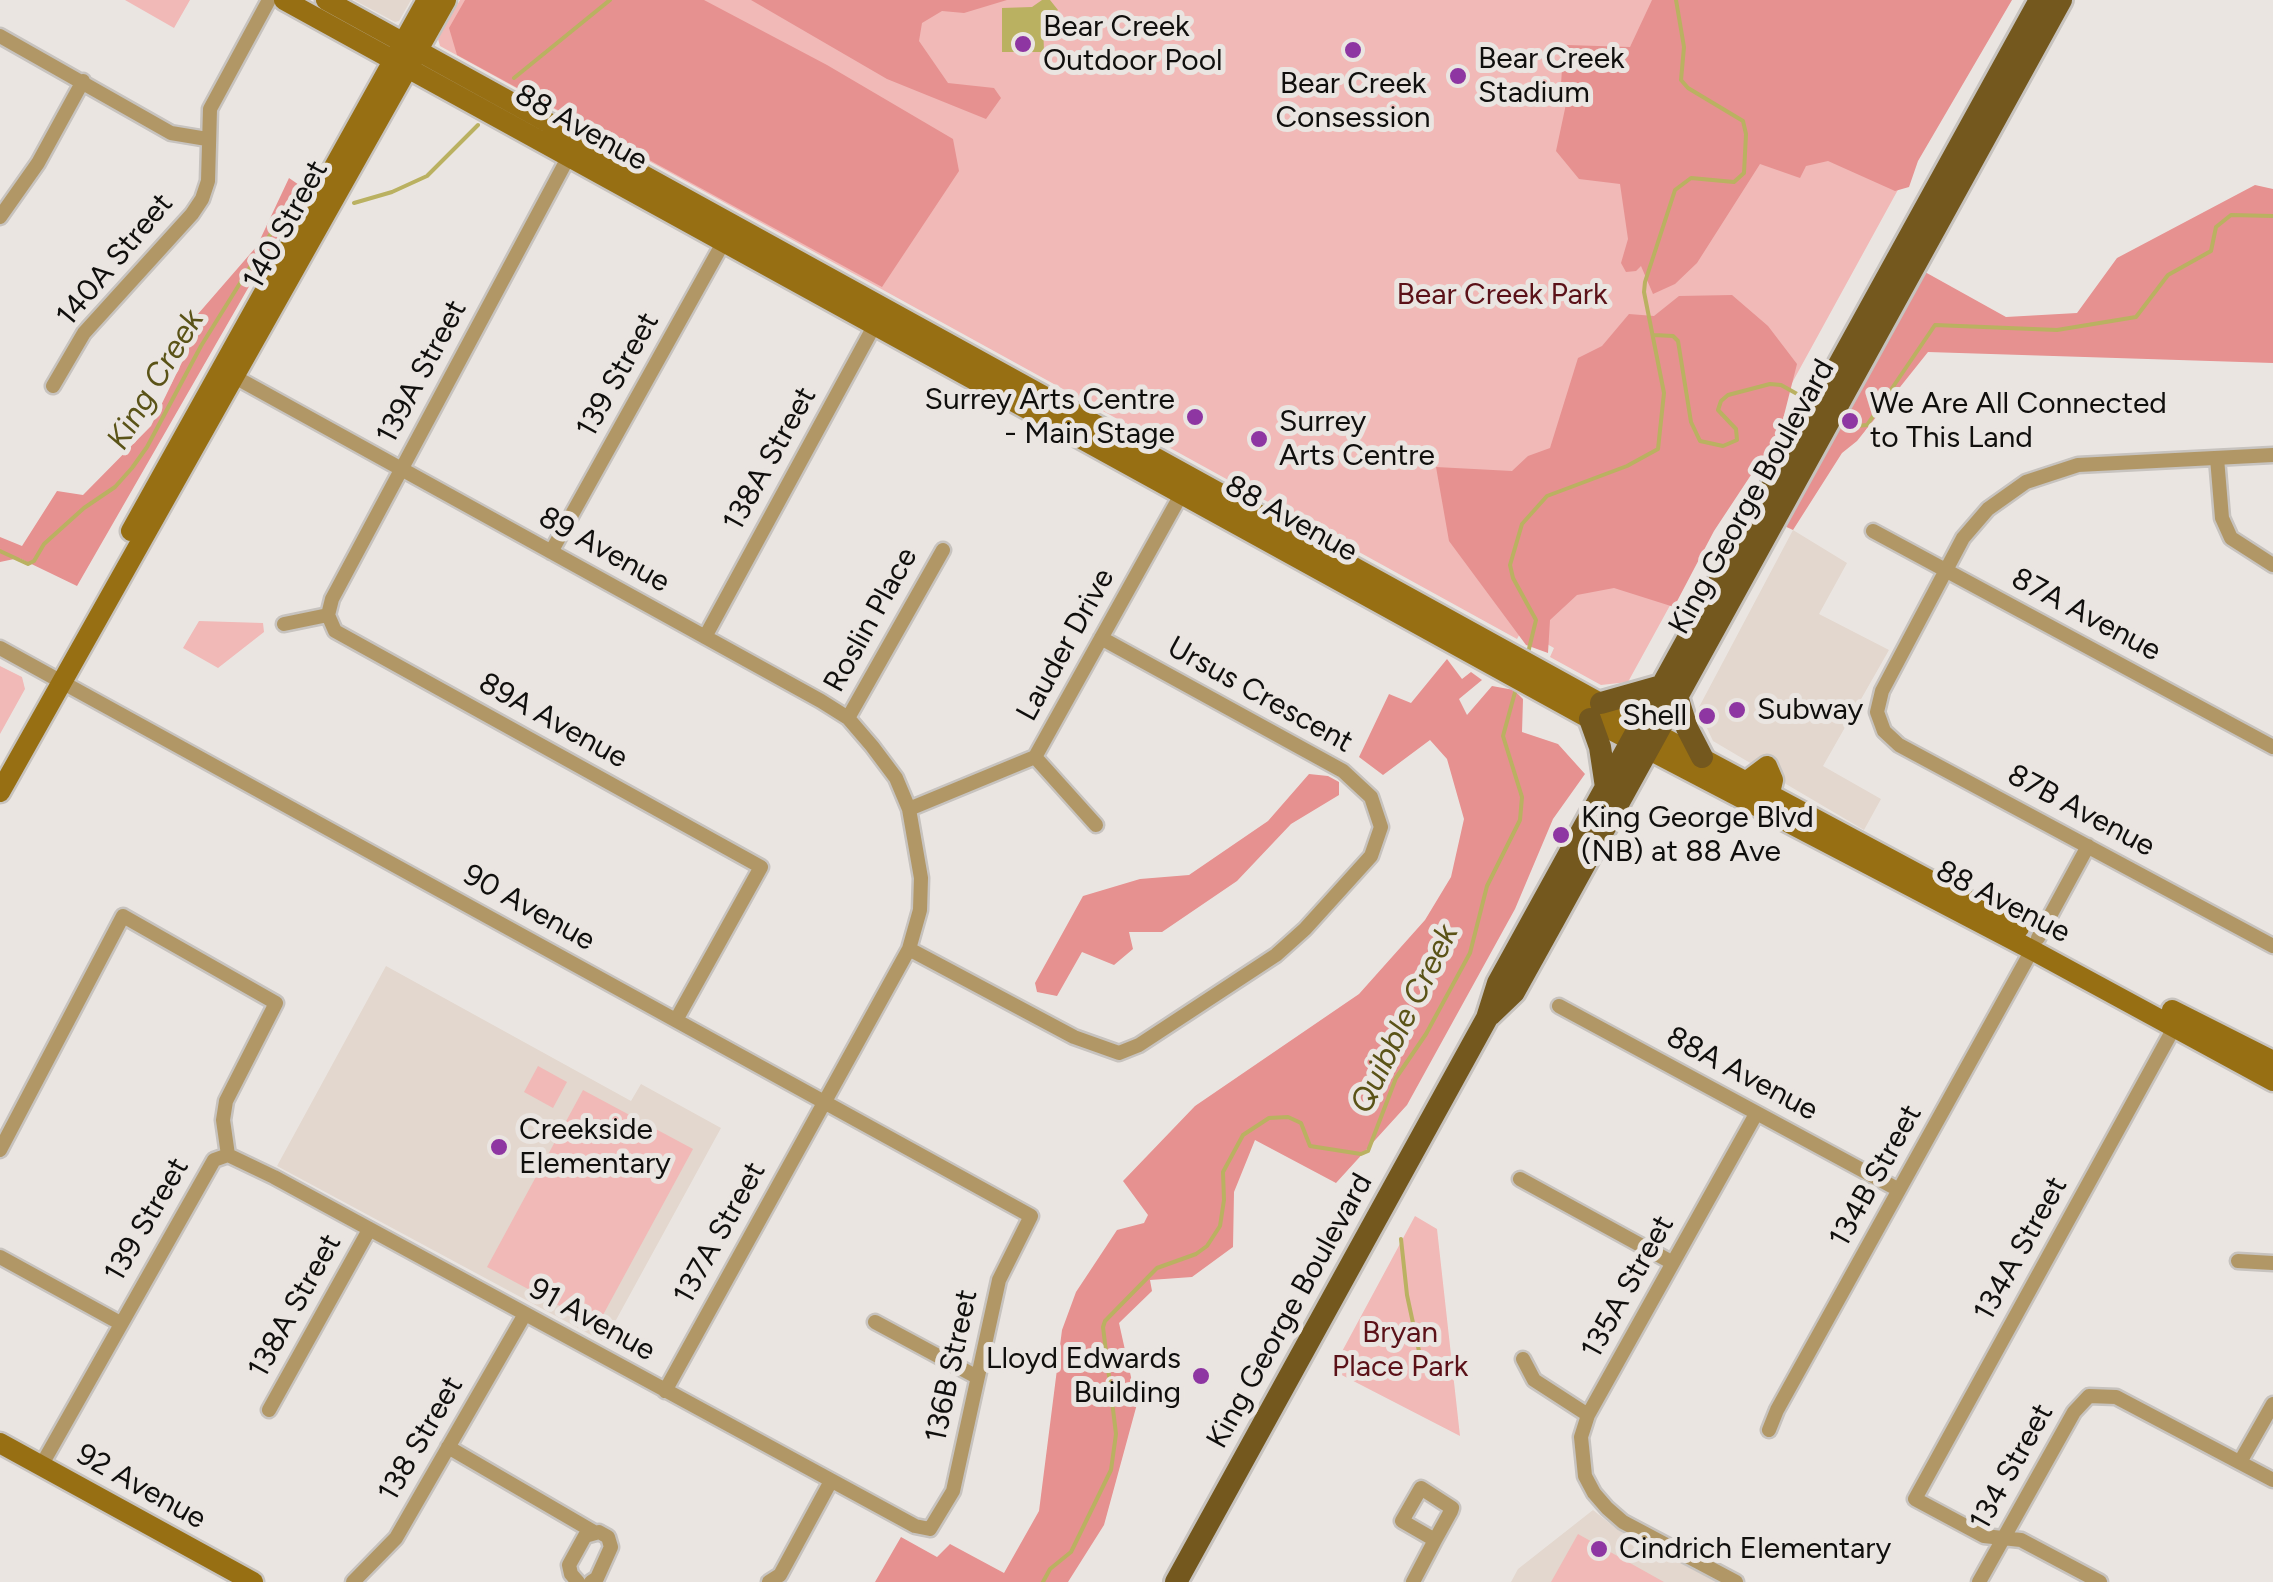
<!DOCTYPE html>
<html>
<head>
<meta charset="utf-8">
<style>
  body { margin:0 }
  canvas { display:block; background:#eae5e1 }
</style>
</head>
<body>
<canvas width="2273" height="1582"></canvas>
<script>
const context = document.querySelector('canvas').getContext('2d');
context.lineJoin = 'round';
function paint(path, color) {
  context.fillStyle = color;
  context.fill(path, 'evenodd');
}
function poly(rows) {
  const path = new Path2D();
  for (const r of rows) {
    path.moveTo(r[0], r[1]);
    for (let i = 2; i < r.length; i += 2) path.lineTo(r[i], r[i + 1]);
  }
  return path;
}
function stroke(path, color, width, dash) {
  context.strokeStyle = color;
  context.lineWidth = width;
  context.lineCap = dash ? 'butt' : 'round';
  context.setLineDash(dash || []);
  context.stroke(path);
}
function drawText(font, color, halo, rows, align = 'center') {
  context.font = font + ' Figtree,sans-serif';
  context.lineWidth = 10;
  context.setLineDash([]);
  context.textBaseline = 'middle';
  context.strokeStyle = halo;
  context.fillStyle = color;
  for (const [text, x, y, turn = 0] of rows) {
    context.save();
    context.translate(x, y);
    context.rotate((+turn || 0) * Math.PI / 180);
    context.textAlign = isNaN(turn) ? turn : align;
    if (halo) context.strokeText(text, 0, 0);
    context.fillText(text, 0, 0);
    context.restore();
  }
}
const built = poly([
  [354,0,411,0,399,21,395,22],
  [1793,530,1847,563,1819,614,1889,650,1823,766,1881,799,1864,830,1713,741,1698,709],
  [386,966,631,1101,641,1084,721,1128,604,1342,277,1166],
  [1593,1510,1618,1530,1717,1582,1511,1582,1518,1569]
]);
const green = poly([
  [125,0,190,0,174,28],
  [460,0,2002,0,1628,682,1601,685,1550,657,1554,648,1522,630,1517,639,440,46,438,39],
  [199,621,263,623,264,632,218,668,183,648],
  [0,666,22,677,25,689,0,734],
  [538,1066,567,1082,553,1108,524,1092],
  [583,1090,693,1149,597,1326,487,1267],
  [1415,1216,1437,1229,1460,1436,1332,1370],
  [1578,1534,1664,1582,1551,1582]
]);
const forest = poly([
  [465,0,704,0,827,65,953,139,959,171,882,287,457,55,449,28],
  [751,0,1007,0,964,13,942,11,922,23,919,41,948,83,994,88,1001,98,986,119,887,79],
  [1652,0,2012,0,1918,161,1909,187,1895,191,1828,161,1806,166,1800,178,1760,164,1697,263,1675,284,1653,294,1641,266,1636,271,1626,272,1621,263,1628,239,1620,184,1579,179,1556,151,1569,90,1561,85,1563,51,1567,45,1630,47],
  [289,178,305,189,77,586,19,558,0,562,0,537,22,546,57,491,83,495,151,426,187,352,178,337,257,246],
  [2255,185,2273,189,2273,363,1928,352,1857,441,1842,453,1793,530,1780,524,1925,272,2006,317,2077,313,2117,258],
  [1732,295,1768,326,1797,364,1780,431,1714,531,1674,607,1614,588,1577,595,1550,620,1548,653,1526,645,1449,541,1436,467,1512,471,1528,456,1550,448,1578,358,1602,346,1629,314,1654,316,1679,296],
  [1447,659,1462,679,1471,672,1482,680,1459,699,1467,715,1492,686,1514,690,1523,699,1522,732,1558,744,1585,774,1553,819,1515,909,1407,1105,1336,1183,1255,1140,1234,1192,1233,1247,1192,1277,1150,1280,1152,1291,1119,1323,1137,1404,1104,1525,1068,1582,875,1582,901,1537,937,1557,950,1544,1004,1573,1039,1511,1062,1330,1076,1292,1117,1230,1144,1223,1148,1215,1123,1181,1195,1106,1359,994,1425,920,1451,877,1464,819,1447,759,1430,740,1383,775,1359,757,1389,694,1411,703],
  [1309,774,1328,776,1339,782,1339,795,1291,824,1237,881,1162,932,1129,932,1133,949,1114,965,1082,952,1057,996,1037,992,1035,983,1083,896,1140,879,1189,875,1268,821]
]);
const water = poly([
  [1042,0,1050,0,1058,10,1043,21,1044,52,1002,52,1002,8,1032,7]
]);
const stream = poly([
  [514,78,610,0],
  [354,203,392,192,427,176,478,125],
  [1654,335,1673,336,1678,341,1691,422,1700,441,1723,446,1737,440,1736,429,1718,410,1721,401,1728,395,1770,384,1781,385,1808,400],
  [1842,419,1857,426,1867,425,1935,325,2057,330,2136,317,2168,275,2211,251,2216,227,2231,215,2273,216],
  [0,551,28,564,34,561,44,544,84,508,115,487,132,468,147,447,201,346,278,222],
  [1527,657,1536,620,1513,578,1510,565,1522,524,1547,496,1627,466,1658,449,1664,393,1644,292,1645,282,1675,190,1691,178,1734,182,1744,173,1746,134,1743,121,1688,88,1681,80,1684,47,1676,0],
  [1401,1239,1407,1295,1422,1365],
  [1043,1582,1050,1569,1071,1552,1111,1470,1116,1434,1103,1327,1105,1321,1157,1268,1196,1254,1207,1246,1220,1226,1224,1200,1223,1172,1243,1135,1269,1118,1288,1117,1301,1123,1310,1146,1361,1154,1368,1151,1396,1078,1426,1034,1470,953,1487,886,1520,820,1522,797,1503,736,1517,685]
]);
const minor = poly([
  [0,36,171,133,207,139],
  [0,217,38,163,83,81],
  [235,377,821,701,848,718,872,746,896,778,909,809,921,878,920,910,909,949,665,1391],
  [53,386,84,333,192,214,202,199,208,181,210,109,269,0],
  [2273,455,2078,465,2026,482,1988,509,1963,538,1882,691,1877,712,1884,731,1899,745,2273,946],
  [2217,458,2222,518,2231,538,2273,565],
  [1873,531,2273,747],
  [551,552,728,234],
  [328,615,335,631,761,867,676,1020],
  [328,615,332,599,569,156],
  [284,624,328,615],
  [705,637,879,317],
  [0,648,1031,1216,999,1280,953,1491,930,1529,915,1526,274,1177,228,1155],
  [848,718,943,550],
  [1035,757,1096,825],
  [909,809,1035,757,1182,493],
  [2038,938,2088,846],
  [909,949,1074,1037,1119,1053,1139,1045,1276,955,1305,929,1371,856,1381,827,1371,797,1343,771,1101,638],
  [1559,1006,1899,1190],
  [0,1150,123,916,276,1003,226,1101,223,1120,228,1155,214,1160,41,1466],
  [1520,1179,1673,1263],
  [0,1257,120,1323],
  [2238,1261,2273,1263],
  [875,1322,977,1377],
  [1523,1359,1534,1380,1588,1415],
  [269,1410,369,1230],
  [1769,1430,1777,1410,2032,950],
  [448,1447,594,1532],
  [2240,1462,2273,1404],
  [353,1582,396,1538,525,1314],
  [578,1582,571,1574,569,1565,585,1536,599,1532,608,1537,611,1547,597,1578,591,1582],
  [769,1582,780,1575,831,1481],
  [1413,1582,1435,1540,1451,1511,1452,1508,1421,1488,1402,1521,1435,1540],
  [1736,1582,1623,1522,1607,1508,1594,1493,1585,1476,1581,1437,1588,1415,1756,1114],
  [1979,1582,2074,1412,2089,1396,2116,1397,2273,1480],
  [2100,1582,2021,1540,1984,1536,1915,1499,2175,1026]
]);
const secondary = poly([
  [284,0,1590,719,2032,950,2273,1081],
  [326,0,1640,725,2019,928],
  [131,531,427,0],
  [1747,781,1767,766,1773,780,1770,793],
  [0,792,446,0],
  [2172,1010,2273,1061],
  [0,1443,253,1582]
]);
const primary = poly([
  [1677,696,1687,728,1702,757],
  [1601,703,1661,686],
  [1590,719,1600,747,1606,787],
  [1490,1015,1514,992,1554,920,2061,0],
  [1176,1582,1487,1018,1498,983,2040,0]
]);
const markers = [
  [1023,44,10,"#8e36a2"],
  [1353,50,10,"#8e36a2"],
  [1458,76,10,"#8e36a2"],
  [1195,417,10,"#8e36a2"],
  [1850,421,10,"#8e36a2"],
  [1259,439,10,"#8e36a2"],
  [1737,710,10,"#8e36a2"],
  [1707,716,10,"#8e36a2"],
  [1561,835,10,"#8e36a2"],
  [499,1147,10,"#8e36a2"],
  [1201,1376,10,"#8e36a2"],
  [1599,1549,10,"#8e36a2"]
];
const poiNames = [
  ["Bear Creek",1043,27],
  ["Outdoor Pool",1043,61],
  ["Bear Creek",1478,59],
  ["Stadium",1478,93],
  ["Bear Creek",1353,84,"center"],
  ["Consession",1353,118,"center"],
  ["Surrey Arts Centre",1175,400,"right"],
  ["- Main Stage",1175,434,"right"],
  ["We Are All Connected",1870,404],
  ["to This Land",1870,438],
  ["Surrey",1279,422],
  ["Arts Centre",1279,456],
  ["Subway",1757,710],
  ["Shell",1687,716,"right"],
  ["King George Blvd",1581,818],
  ["(NB) at 88 Ave",1581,852],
  ["Creekside",519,1130],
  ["Elementary",519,1164],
  ["Lloyd Edwards",1181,1359,"right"],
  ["Building",1181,1393,"right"],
  ["Cindrich Elementary",1619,1549]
];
const streetNames = [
  ["88 Avenue",581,128,29],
  ["140 Street",286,225,-61],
  ["140A Street",115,260,-50],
  ["139A Street",422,372,-62],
  ["139 Street",618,375,-61],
  ["138A Street",770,459,-61],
  ["King George Boulevard",1752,497,-61],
  ["88 Avenue",1291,519,29],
  ["89 Avenue",604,550,29],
  ["87A Avenue",2086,615,28],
  ["Roslin Place",871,620,-61],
  ["Lauder Drive",1066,645,-61],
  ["Ursus Crescent",1260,695,29],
  ["89A Avenue",553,721,29],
  ["87B Avenue",2081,811,28],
  ["88 Avenue",2003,902,27],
  ["90 Avenue",529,908,29],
  ["88A Avenue",1742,1074,28],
  ["134B Street",1876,1176,-61],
  ["139 Street",147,1220,-60],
  ["137A Street",720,1233,-61],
  ["134A Street",2021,1249,-61],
  ["135A Street",1628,1287,-61],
  ["138A Street",295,1306,-61],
  ["King George Boulevard",1290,1311,-61],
  ["91 Avenue",592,1320,29],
  ["136B Street",952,1366,-78],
  ["138 Street",421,1439,-60],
  ["134 Street",2012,1467,-61],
  ["92 Avenue",141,1487,29]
];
const parkNames = [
  ["Bear Creek Park",1502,295],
  ["Bryan",1400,1333],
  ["Place Park",1400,1367]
];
const waterNames = [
  ["King Creek",156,380,-59],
  ["Quibble Creek",1405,1019,-64]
];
paint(built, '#e3d7ce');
paint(green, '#f1b9b7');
paint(forest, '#e69190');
paint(water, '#bab161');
stroke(stream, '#bab161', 4);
stroke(minor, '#c7c3bf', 19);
stroke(secondary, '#c7c3bf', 25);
stroke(primary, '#c7c3bf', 28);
stroke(minor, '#b19766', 14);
stroke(secondary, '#976f13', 20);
stroke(primary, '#74581e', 22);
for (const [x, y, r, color] of markers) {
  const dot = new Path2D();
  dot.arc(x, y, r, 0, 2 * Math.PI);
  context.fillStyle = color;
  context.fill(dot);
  stroke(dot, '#eae5e1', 4);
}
drawText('30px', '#100f0d', '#eae5e1', poiNames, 'left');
drawText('30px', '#100f0d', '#eae5e1', streetNames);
drawText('30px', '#5b1118', '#eae5e1', parkNames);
drawText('italic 32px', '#5a5317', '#eae5e1', waterNames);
</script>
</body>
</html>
